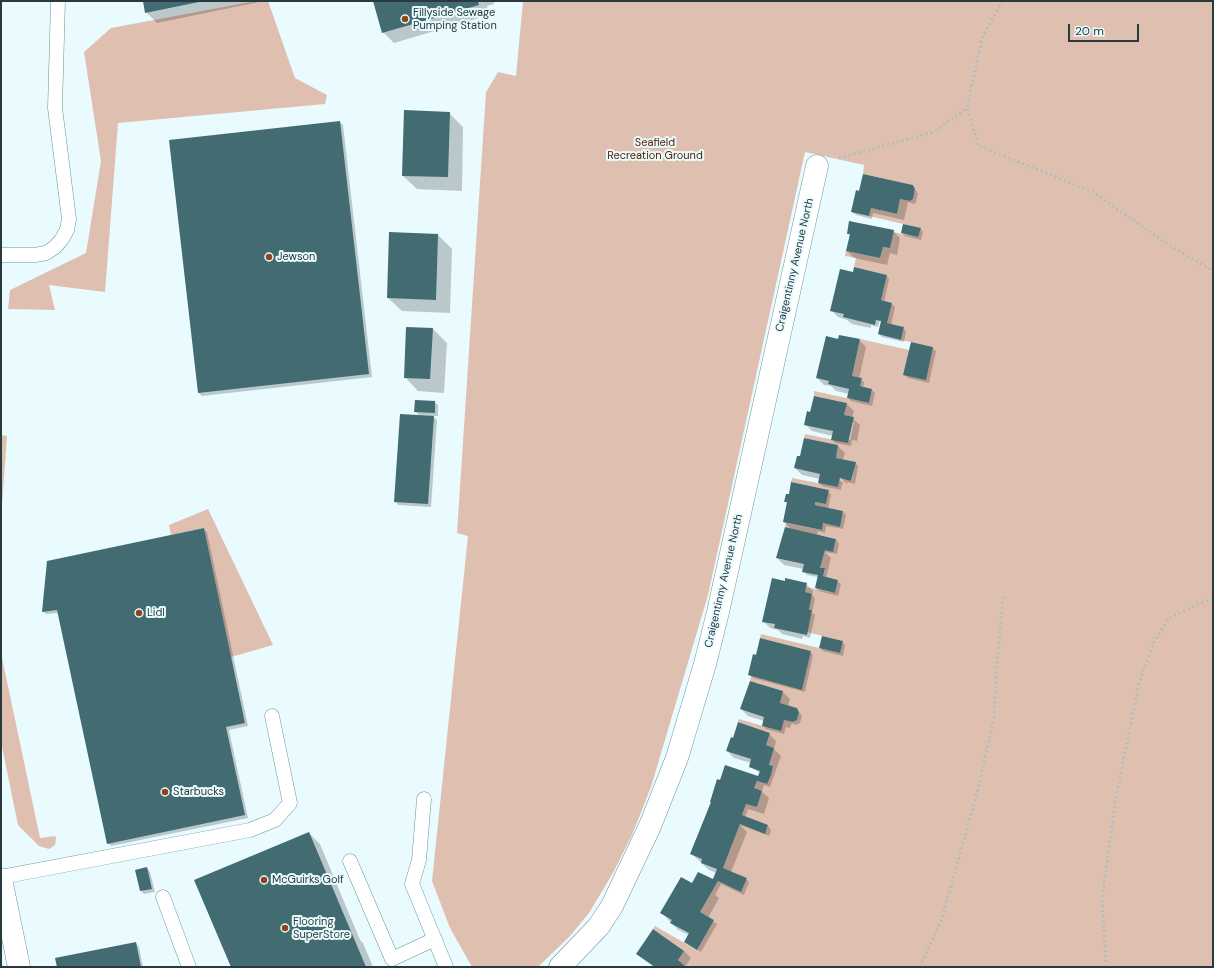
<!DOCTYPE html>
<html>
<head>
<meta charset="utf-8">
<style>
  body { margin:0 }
  #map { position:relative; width:1214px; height:968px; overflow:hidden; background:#e9fbfe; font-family:"DM Sans",sans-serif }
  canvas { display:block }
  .frame { position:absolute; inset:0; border:2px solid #283a3d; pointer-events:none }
  .scale { position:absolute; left:1068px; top:24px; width:71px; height:18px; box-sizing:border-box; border:2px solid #283a3d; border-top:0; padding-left:5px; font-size:12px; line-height:14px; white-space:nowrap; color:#283a3d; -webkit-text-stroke:3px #e9fbfe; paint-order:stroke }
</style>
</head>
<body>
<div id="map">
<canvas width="1214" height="968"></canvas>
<div class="frame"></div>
<div class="scale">20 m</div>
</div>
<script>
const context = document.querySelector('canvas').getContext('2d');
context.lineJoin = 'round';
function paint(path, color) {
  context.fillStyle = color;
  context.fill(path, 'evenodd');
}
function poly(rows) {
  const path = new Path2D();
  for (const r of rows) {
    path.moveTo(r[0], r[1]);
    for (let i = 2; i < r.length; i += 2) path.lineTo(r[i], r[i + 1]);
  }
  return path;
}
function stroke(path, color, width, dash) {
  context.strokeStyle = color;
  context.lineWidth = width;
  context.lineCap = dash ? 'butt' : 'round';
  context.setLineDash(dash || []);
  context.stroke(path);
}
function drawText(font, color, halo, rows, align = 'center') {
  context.font = font + ' "DM Sans",sans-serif';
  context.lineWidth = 4;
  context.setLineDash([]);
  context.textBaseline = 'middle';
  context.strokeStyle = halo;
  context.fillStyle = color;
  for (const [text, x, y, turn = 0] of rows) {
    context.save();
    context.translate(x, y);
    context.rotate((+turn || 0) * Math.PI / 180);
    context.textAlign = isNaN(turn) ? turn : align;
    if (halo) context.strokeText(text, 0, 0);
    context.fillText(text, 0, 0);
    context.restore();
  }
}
const green = poly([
  [256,1,268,1,295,78,327,95,325,104,118,123,105,292,49,285,55,310,8,309,10,290,86,253,101,161,84,52,111,28],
  [523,1,1213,1,1213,967,683,967,684,965,678,960,684,951,653,929,655,926,697,950,714,920,700,912,718,881,741,892,747,878,723,868,740,824,765,834,768,826,742,815,746,804,757,807,762,791,754,788,757,781,766,784,771,774,773,766,769,765,774,748,766,745,770,733,738,722,739,719,780,731,784,720,793,722,797,720,799,712,797,708,780,703,783,691,750,681,751,676,802,689,811,651,760,638,761,634,840,653,842,641,807,632,812,611,809,610,812,594,805,592,806,587,835,593,838,580,823,576,825,569,820,568,825,550,833,551,836,539,785,527,786,523,821,530,823,523,840,527,843,511,815,505,815,502,826,504,829,490,791,482,792,478,838,487,840,478,852,481,855,462,836,458,838,445,804,438,805,434,848,443,854,417,844,415,847,403,814,396,814,391,869,403,872,389,860,386,862,378,852,376,860,339,909,350,933,347,901,340,904,327,887,323,892,303,881,300,887,275,854,267,856,258,845,256,846,251,880,258,883,247,890,248,893,232,918,237,920,228,869,216,871,208,897,214,900,199,910,201,913,199,915,189,913,185,863,174,864,165,805,152,708,595,651,787,632,835,613,873,589,913,570,936,538,967,472,967,450,928,432,881,468,536,457,533,486,92,498,72,516,76],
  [1,435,7,436,1,519],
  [208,509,241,578,273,645,231,657,204,528,171,535,169,525],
  [1,653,40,838,55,836,56,838,55,845,49,849,39,846,18,825,1,742]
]);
const shadow = poly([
  [144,1,264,1,157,23,146,12],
  [374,1,494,1,494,4,487,6,489,15,394,43,383,32],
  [449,113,463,127,462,191,417,189,403,176],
  [339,122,343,125,372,377,202,396,199,393],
  [912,186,918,193,916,202,914,204,908,202,904,220,873,213,872,219,856,215,852,212],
  [920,229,923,232,921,240,905,236,902,233],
  [893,231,900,238,897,255,890,253,887,265,854,258,847,251,850,236,848,233],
  [438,235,452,249,450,313,402,311,388,298],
  [854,273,886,275,889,279,884,302,892,304,895,307,891,325,903,328,906,331,904,342,882,337,879,334,882,321,880,320,878,327,871,325,871,328,852,324,847,320,838,317,831,310],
  [433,329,447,343,444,393,418,391,405,377],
  [839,340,859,340,866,347,859,379,864,382,863,388,872,390,875,393,872,406,851,401,848,398,849,394,836,391,831,386,824,385,817,378],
  [932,348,936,351,929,383,908,378,905,375],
  [435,402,438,405,438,416,432,416,437,420,431,507,398,505,395,501,420,416,415,411],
  [847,404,854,411,852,418,860,425,857,441,852,440,851,446,835,443,832,439,833,436,812,431,805,424,811,413],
  [852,422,854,422,850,440,848,440],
  [838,446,845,453,843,460,855,463,858,466,855,484,847,482,847,484,837,474,835,476,844,484,842,484,841,490,822,486,819,483,820,479,802,475,795,468],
  [828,491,831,495,828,509,843,512,846,515,843,529,826,526,825,533,818,531,817,535,836,540,839,543,837,554,825,552,831,558,826,578,837,581,841,584,838,596,819,591,816,588,818,577,807,575,803,571,804,569,784,565,777,558,792,530,784,522,788,504,785,501],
  [204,529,207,532,248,726,229,730,248,818,111,846,108,843,59,613,46,614,43,611],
  [785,582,806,584,813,591,812,595,815,598,812,612,815,615,810,638,803,636,802,639,782,634,778,630,770,628,763,621],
  [842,642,845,645,843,656,823,651,820,648],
  [810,651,813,655,805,692,753,678,749,675],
  [751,682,783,692,790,699,788,706,797,709,802,716,800,723,796,725,792,723,790,728,786,727,784,734,766,729,763,725,764,721,748,716,741,709,744,698,746,699],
  [769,734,776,741,774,749,781,756,770,787,764,785,762,792,769,798,764,814,748,809,745,817,768,826,771,830,769,836,740,825,747,832,731,872,746,879,749,882,744,895,721,884,715,895,719,898,708,918,717,924,701,952,685,942,689,935,678,930,662,913,692,885,714,881,717,873,709,870,692,854,714,793,758,777,760,773,750,767,751,763,734,758,727,751],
  [309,833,320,844,360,940,363,943,373,967,232,967],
  [147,868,150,872,155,892,144,894,141,891,136,870],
  [653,930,684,951,691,958,685,967,654,967,637,954],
  [136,943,139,947,143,967,58,967]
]);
const building = poly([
  [143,1,199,1,199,2,145,13],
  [373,1,478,1,479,5,382,33],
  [404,110,450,112,448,177,402,176],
  [340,121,369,374,198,393,169,140],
  [863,174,913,185,915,189,913,199,910,201,900,199,897,214,871,208,869,216,851,212,856,190,859,191],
  [849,221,894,230,890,248,883,247,880,258,846,251,850,234,847,234],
  [903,224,921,228,918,237,901,233],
  [389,232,438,234,436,300,387,298],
  [854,267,887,275,881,300,892,303,887,323,904,327,901,340,878,334,881,321,876,320,875,325,843,317,844,314,830,311,840,269,853,272],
  [406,327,433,328,430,379,404,378],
  [839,335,860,339,852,376,862,378,860,386,872,389,869,403,847,398,849,389,828,384,829,381,816,378,826,336,838,339],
  [911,342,933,347,926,380,903,375],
  [814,396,847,403,844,415,854,417,848,443,831,440,833,431,804,425,807,411,810,412],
  [415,400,435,401,435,413,414,412],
  [400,414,434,416,428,504,394,502],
  [804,438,838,445,836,458,856,462,851,481,840,478,838,487,818,483,820,474,794,468,797,456,800,456],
  [791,482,829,490,826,504,815,502,815,505,843,511,840,527,823,523,822,530,783,522,787,502,784,502,786,494,789,494],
  [785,527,836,539,833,552,825,550,820,568,825,568,823,576,838,580,835,593,815,588,818,575,802,572,804,564,776,558],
  [204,528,245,723,226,727,245,815,107,844,57,610,42,612,47,561],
  [772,578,785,581,785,578,807,583,805,592,812,594,809,610,812,610,807,635,774,628,775,624,762,622],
  [822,636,843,641,840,653,819,648],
  [760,638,811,651,802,690,748,675,753,654,756,655],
  [750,681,783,691,780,703,797,708,799,712,797,720,793,722,784,720,781,731,762,726,764,717,740,709],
  [738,722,770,733,766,745,774,748,769,765,773,766,771,775,767,784,757,781,754,788,762,791,757,807,746,804,742,815,768,825,765,834,740,824,723,868,747,878,741,892,718,881,700,912,714,920,697,950,684,942,689,933,670,923,672,920,660,913,681,877,692,883,698,872,713,879,717,869,701,863,702,859,690,854,711,802,710,802,717,779,720,780,725,765,758,776,760,771,749,767,751,759,726,751,731,737,733,738],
  [309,832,366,967,231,967,194,880],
  [147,867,152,889,140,891,135,870],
  [653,929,684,951,678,960,684,965,683,967,655,967,636,954],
  [136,942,141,967,57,967,55,958]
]);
const path = poly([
  [1002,1,982,38,967,108,979,146,1093,192,1170,246,1213,271],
  [839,158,934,132,967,108],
  [920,967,942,918,978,789,994,717,997,663,1003,597],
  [1106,967,1102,899,1115,803,1139,683,1154,642,1169,618,1203,602,1213,599]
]);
const service = poly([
  [1,255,35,255,46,253,55,247,62,239,67,230,69,219,55,108,58,1],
  [424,799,419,860,412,884,446,967],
  [350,861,392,959,435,939],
  [1,877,250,830,275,820,290,803,272,716],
  [163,897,189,967]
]);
const minor = poly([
  [560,967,599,926,612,906,650,826,677,758,705,664,718,612,817,166]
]);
const primary = poly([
  [1,879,19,967]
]);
const markers = [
  [405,19,4,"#8b461d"],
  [269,257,4,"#8b461d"],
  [139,613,4,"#8b461d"],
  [165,792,4,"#8b461d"],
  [264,880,4,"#8b461d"],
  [285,928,4,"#8b461d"]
];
const poiNames = [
  ["Fillyside Sewage",413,13],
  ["Pumping Station",413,26],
  ["Jewson",277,257],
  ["Lidl",147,613],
  ["Starbucks",173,792],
  ["McGuirks Golf",272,880],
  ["Flooring",293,922],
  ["SuperStore",293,935]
];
const parkNames = [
  ["Seafield",655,143],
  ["Recreation Ground",655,156]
];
const streetNames = [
  ["Craigentinny Avenue North",795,265,-77],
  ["Craigentinny Avenue North",724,581,-77]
];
paint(green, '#dfc0b0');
paint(shadow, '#0003');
paint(building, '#426b72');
stroke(service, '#69939a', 15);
stroke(minor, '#69939a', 23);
stroke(primary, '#69939a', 23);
stroke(path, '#abbdc0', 2.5, [2, 3]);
stroke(service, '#fff', 14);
stroke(minor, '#fff', 22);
stroke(primary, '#fff', 22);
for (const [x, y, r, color] of markers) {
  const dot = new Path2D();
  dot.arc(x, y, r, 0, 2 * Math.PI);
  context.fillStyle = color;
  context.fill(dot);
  stroke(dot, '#e9fbfe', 1.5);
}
drawText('11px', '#283a3d', '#e9fbfe', poiNames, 'left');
drawText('11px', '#572100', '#e9fbfe', parkNames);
drawText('11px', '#283a3d', '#e9fbfe', streetNames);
</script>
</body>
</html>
